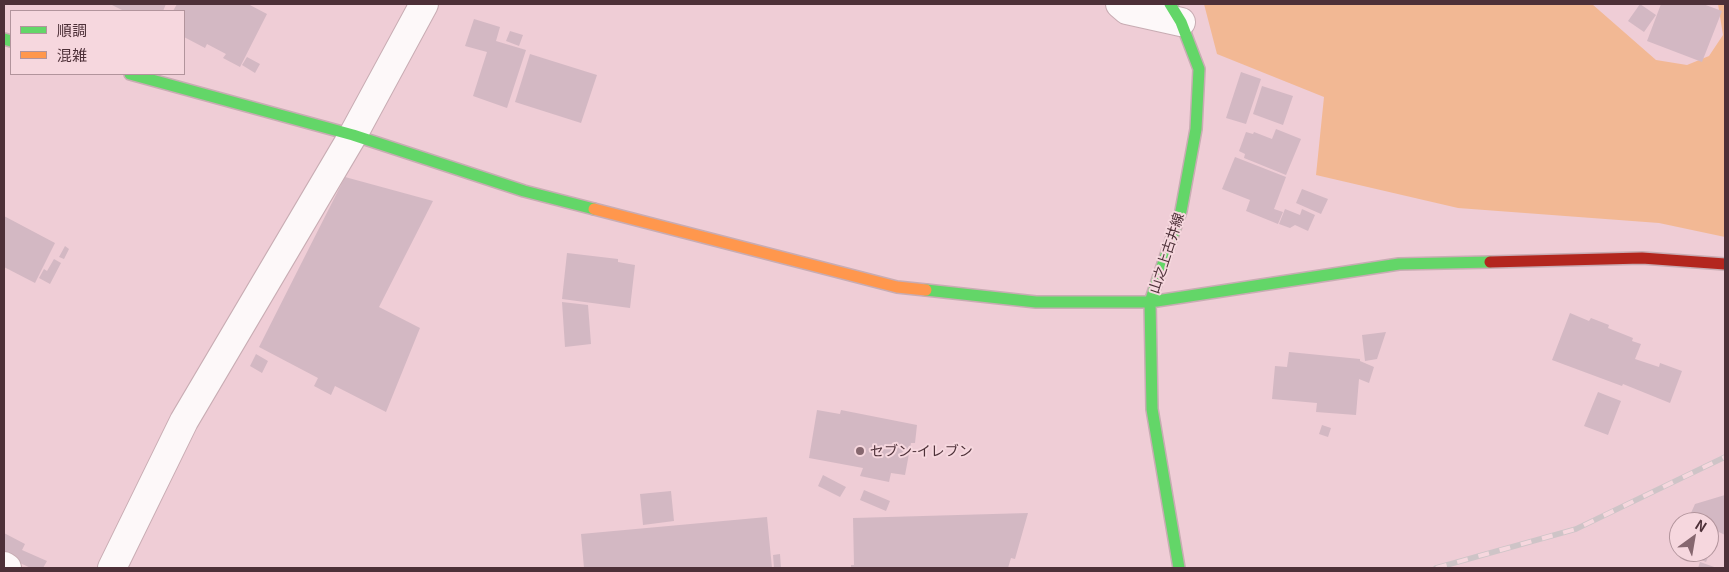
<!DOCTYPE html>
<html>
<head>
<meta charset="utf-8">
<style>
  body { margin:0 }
  #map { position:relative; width:1729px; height:572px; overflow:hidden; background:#efcdd6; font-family:Georgia,"Noto Sans JP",serif }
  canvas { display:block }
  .frame { position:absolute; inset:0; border:5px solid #4d3038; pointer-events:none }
  .legend { position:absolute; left:10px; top:10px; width:175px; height:65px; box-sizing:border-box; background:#f6d7de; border:1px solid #b2949c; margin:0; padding:6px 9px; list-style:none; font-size:15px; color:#4d3038 }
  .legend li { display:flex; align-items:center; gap:10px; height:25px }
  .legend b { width:25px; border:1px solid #b2949c }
  .north { position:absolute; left:1669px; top:512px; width:50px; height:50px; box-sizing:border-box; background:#f6d7de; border:1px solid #b2949c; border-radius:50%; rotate:32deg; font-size:14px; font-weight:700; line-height:20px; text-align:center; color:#4d3038 }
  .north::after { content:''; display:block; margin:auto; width:18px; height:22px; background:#86676f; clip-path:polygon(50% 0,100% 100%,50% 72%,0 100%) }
</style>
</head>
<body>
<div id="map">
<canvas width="1729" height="572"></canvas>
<div class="frame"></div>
<ul class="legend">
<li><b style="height:6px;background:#63d668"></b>順調</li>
<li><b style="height:6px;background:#ff974d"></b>混雑</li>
</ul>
<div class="north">N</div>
</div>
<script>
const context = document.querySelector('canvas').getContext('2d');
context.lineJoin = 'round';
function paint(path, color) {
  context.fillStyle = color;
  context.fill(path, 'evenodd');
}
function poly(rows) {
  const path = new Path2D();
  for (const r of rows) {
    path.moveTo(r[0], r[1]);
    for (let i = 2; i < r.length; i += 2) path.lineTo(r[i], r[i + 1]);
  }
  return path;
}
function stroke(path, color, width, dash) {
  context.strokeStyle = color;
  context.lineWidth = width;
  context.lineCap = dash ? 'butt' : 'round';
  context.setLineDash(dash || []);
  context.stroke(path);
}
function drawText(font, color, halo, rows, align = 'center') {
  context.font = font + ' Georgia,"Noto Sans JP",serif';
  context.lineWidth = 4;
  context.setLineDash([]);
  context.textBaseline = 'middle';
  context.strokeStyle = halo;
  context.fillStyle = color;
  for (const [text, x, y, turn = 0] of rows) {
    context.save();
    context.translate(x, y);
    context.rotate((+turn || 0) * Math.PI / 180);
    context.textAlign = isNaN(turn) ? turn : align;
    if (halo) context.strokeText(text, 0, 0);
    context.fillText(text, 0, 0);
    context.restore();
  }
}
const green = poly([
  [1204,4,1592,4,1656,60,1687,65,1709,56,1723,35,1718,4,1725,4,1725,237,1659,223,1458,208,1316,175,1324,97,1217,54]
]);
const building = poly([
  [110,4,166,4,163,11,124,11],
  [177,4,248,4,267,14,240,67,223,58,226,54,207,44,205,48,184,37,184,11,173,11],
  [1640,4,1656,15,1644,32,1628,21],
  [1661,4,1703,4,1722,11,1702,62,1647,41],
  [474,19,500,27,496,41,526,50,507,108,473,96,487,52,465,46],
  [510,31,523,35,519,46,506,41],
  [530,54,597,75,581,123,515,102],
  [247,57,260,64,255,73,242,65],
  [1241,72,1261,79,1246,124,1226,118],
  [1262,86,1293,96,1283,125,1253,114],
  [1276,129,1301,139,1286,175,1244,158,1245,154,1239,151,1246,132,1253,134,1254,132,1272,139],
  [1235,157,1286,177,1274,209,1283,212,1278,224,1246,211,1250,200,1222,189],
  [345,177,433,201,379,307,420,328,386,412,335,386,331,395,314,386,318,378,259,347],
  [1302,189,1328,199,1321,214,1296,203],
  [1285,209,1300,215,1302,209,1315,215,1308,231,1295,225,1290,228,1279,224],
  [4,216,55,243,35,283,4,267],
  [65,246,69,249,64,259,59,257],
  [567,253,618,259,618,262,635,265,630,308,562,299],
  [54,259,61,263,50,284,39,278,44,269,47,271],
  [562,302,588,305,591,344,565,347],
  [1570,313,1589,321,1591,318,1609,325,1608,328,1633,338,1632,341,1641,344,1635,359,1659,367,1660,363,1682,371,1670,403,1623,384,1622,386,1552,360],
  [1386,332,1377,359,1365,361,1362,335],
  [1289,352,1360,359,1360,361,1374,367,1369,383,1359,379,1356,415,1316,412,1317,403,1272,399,1275,366,1287,367],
  [256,354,268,361,262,373,250,366],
  [1598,392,1621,401,1608,435,1584,426],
  [817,410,840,414,841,410,917,425,915,443,911,443,905,475,891,473,889,482,860,476,863,468,809,458],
  [1322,425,1331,428,1328,437,1319,434],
  [823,475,846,487,840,497,818,486],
  [864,490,890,501,886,511,860,500],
  [671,491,674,521,643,525,640,494],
  [1725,495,1725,535,1719,532,1706,562,1683,552,1709,552,1709,522,1687,522,1695,504],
  [1028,513,1015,559,1011,558,1008,568,851,568,851,565,854,565,853,518],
  [767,517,772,568,584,568,581,534],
  [4,533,25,544,22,550,47,561,43,568,31,568,4,556],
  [780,554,781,568,774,568,773,555],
  [1700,562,1717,568,1698,568]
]);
const street = poly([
  [1120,4,1127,10,1181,22],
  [4,566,7,568],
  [112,568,184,421,353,135,424,4]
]);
const fast = poly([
  [1170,4,1181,22,1199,69,1196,129,1181,211,1150,302,1152,409,1179,568],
  [4,39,11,41],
  [130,74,353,135,524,191,594,209],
  [926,290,1036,302,1150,302,1399,264,1490,262]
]);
const slow = poly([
  [594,209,897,287,926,290]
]);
const jam = poly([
  [1490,262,1642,258,1725,264]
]);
const rail = poly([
  [1436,568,1576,529,1725,457]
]);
const markers = [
  [860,451,5,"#86676f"]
];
const streetNames = [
  ["山之上古井線",1166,253,-72]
];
const poiNames = [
  ["セブン-イレブン",870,451]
];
paint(green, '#f2b894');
paint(building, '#d3b8c3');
stroke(street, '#c8acb3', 30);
stroke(fast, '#c8acb3', 14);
stroke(slow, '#c8acb3', 14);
stroke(jam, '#c8acb3', 14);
stroke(street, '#fdf8f9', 28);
stroke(fast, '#63d668', 11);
stroke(slow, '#ff974d', 11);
stroke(jam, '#b3261e', 11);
stroke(rail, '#cec4c7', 5.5);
stroke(rail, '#f6d7de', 4, [11]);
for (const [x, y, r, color] of markers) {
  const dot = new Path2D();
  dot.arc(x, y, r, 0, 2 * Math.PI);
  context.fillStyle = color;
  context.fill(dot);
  stroke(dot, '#f6d7de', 2);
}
drawText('14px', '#4d3038', '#f6d7de', streetNames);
drawText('14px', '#4d3038', '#f6d7de', poiNames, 'left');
</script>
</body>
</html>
